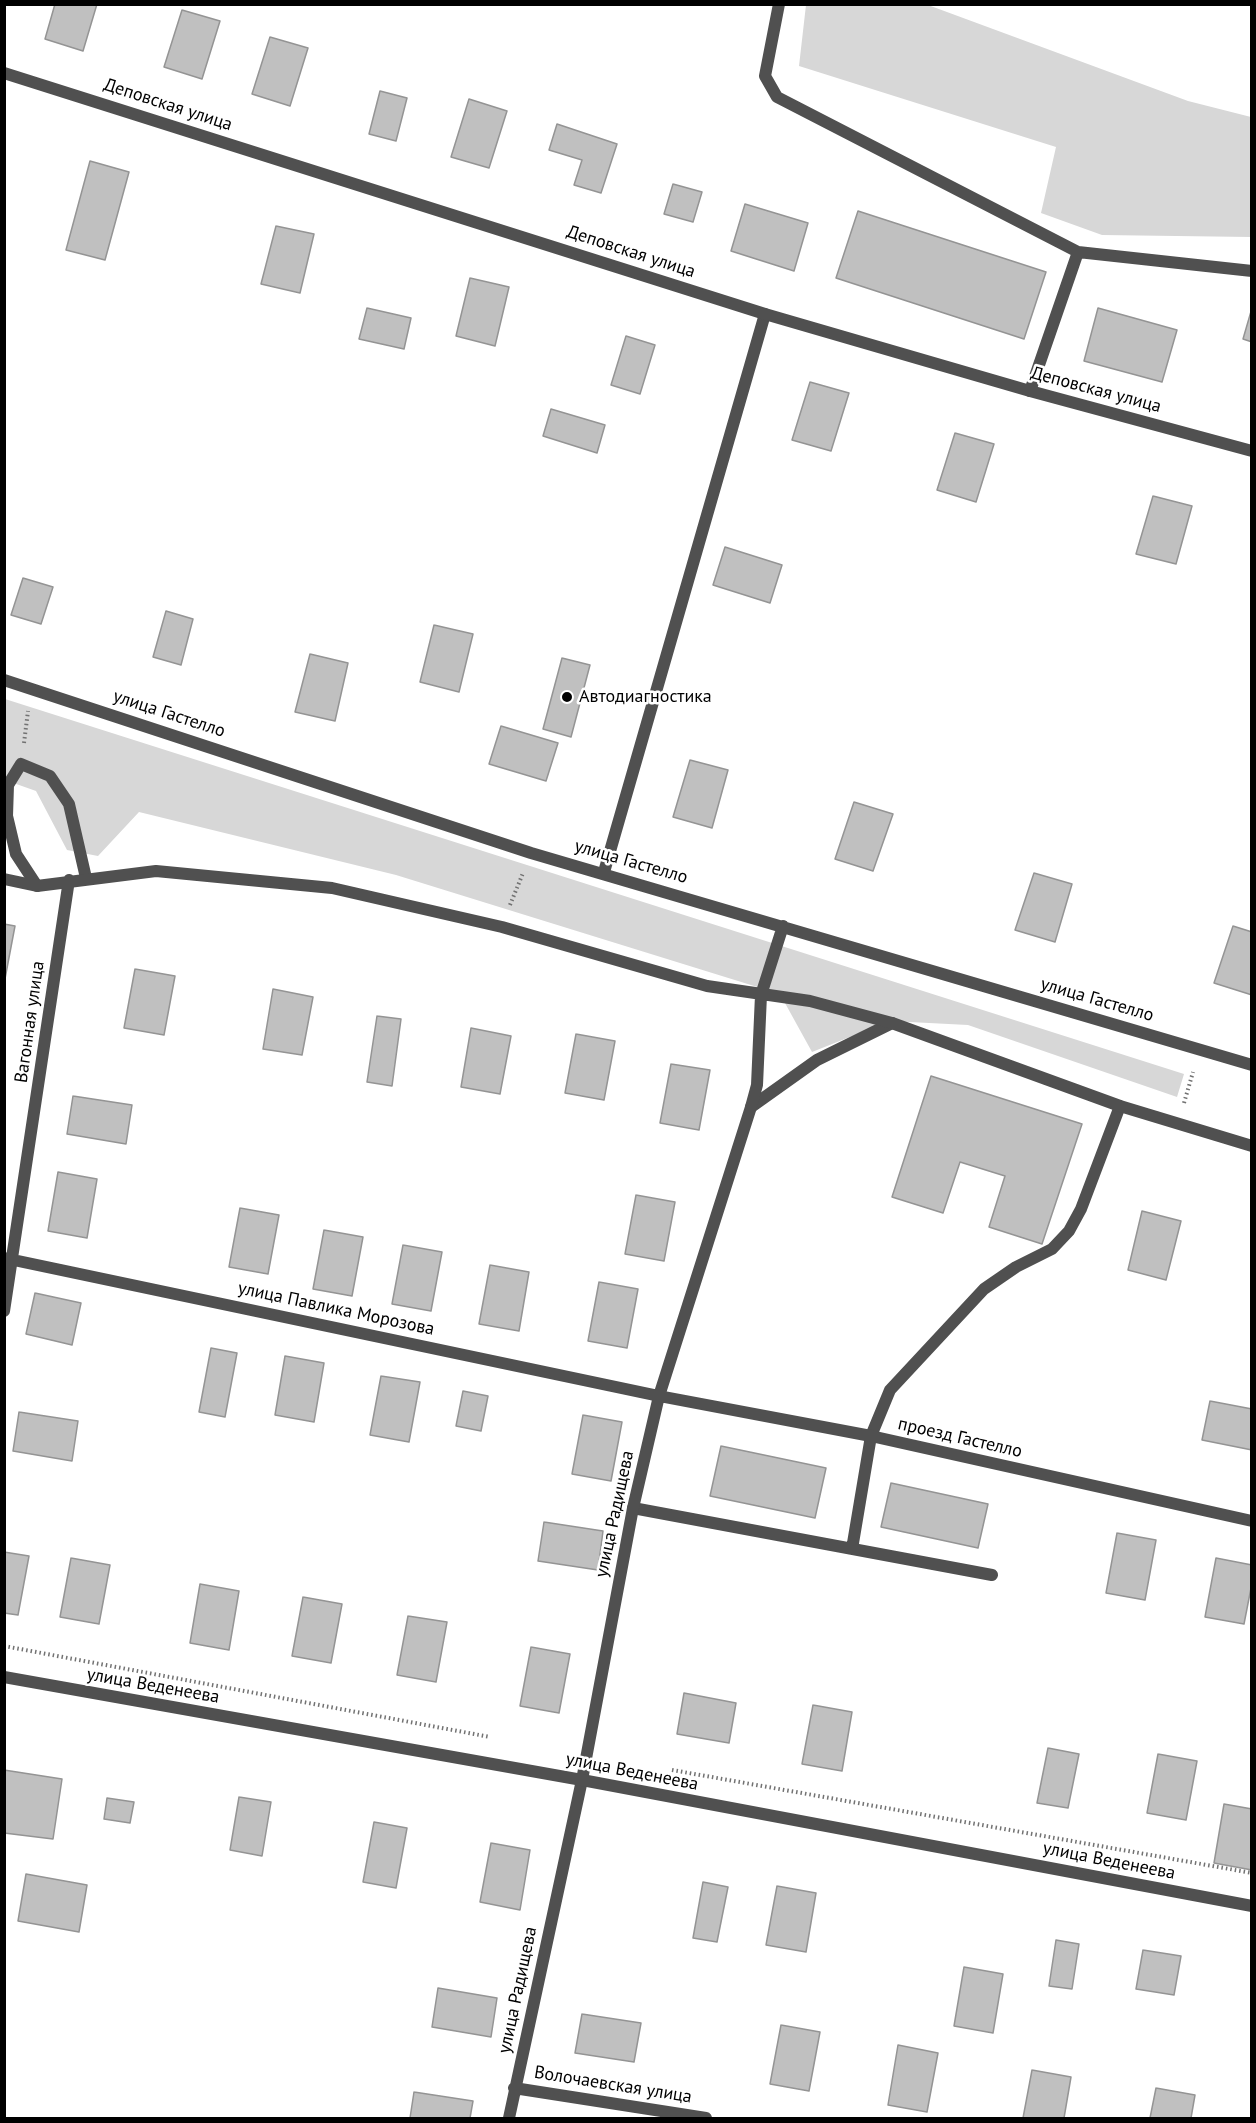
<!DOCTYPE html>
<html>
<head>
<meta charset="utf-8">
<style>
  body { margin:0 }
  #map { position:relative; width:1256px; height:2123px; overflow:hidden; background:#fff; font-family:"PT Sans",sans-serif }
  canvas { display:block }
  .frame { position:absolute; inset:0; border:6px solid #000; pointer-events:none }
</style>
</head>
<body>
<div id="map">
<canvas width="1256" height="2123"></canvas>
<div class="frame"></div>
</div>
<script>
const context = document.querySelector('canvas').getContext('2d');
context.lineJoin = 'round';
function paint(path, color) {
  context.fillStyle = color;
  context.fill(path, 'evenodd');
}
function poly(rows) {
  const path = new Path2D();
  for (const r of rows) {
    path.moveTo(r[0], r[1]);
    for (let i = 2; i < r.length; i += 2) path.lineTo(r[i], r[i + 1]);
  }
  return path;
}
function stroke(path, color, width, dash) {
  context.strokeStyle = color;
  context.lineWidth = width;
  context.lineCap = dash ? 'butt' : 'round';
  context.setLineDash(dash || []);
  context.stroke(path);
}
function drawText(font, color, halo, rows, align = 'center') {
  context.font = font + ' "PT Sans",sans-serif';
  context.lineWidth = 5;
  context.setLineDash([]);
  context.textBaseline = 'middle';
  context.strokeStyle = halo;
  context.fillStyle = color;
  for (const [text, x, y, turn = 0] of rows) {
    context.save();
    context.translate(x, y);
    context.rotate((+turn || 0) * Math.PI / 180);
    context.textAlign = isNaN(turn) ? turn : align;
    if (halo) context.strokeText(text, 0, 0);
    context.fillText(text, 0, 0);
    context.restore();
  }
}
const green = poly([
  [806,5,928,5,1188,101,1251,117,1251,237,1102,235,1041,213,1056,147,799,66],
  [5,699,1184,1074,1177,1097,968,1025,890,1021,812,1052,780,994,396,875,139,812,98,856,67,850,36,791,5,780]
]);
const building = poly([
  [55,4,97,4,83,51,45,39,55,4],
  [182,10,220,21,202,79,164,67,182,10],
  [270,37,308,48,290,106,252,94,270,37],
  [380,91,407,98,396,141,369,134,380,91],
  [469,99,507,111,489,168,451,157,469,99],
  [557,124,617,144,601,193,574,185,582,160,549,150,557,124],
  [90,161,129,172,105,260,66,250,90,161],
  [673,184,702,192,693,222,664,214,673,184],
  [745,204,808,223,794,271,731,251,745,204],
  [858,211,1046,272,1024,339,836,278,858,211],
  [276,226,314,234,300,293,261,284,276,226],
  [470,278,509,287,495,346,456,336,470,278],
  [367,308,411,318,404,349,359,339,367,308],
  [1098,308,1177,330,1162,382,1084,361,1098,308],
  [1252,308,1252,342,1243,339,1252,308],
  [626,336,655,345,640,394,611,385,626,336],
  [810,382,849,393,831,451,792,440,810,382],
  [551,409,605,425,597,453,543,436,551,409],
  [955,433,994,444,976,502,937,490,955,433],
  [1153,496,1192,506,1176,564,1136,554,1153,496],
  [725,547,782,565,770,603,713,585,725,547],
  [23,578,53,587,41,624,11,615,23,578],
  [166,611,193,619,181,665,153,657,166,611],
  [434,625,473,634,459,692,420,682,434,625],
  [310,654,348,663,335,721,295,712,310,654],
  [562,658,590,665,571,737,543,729,562,658],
  [501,726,558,743,546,781,489,764,501,726],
  [690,760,728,770,712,828,673,817,690,760],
  [854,802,893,814,873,871,835,859,854,802],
  [1034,873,1072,884,1055,942,1015,930,1034,873],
  [4,924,15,926,4,984,4,924],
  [1233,926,1252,932,1252,995,1214,983,1233,926],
  [135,969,175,976,164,1035,124,1028,135,969],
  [273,989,313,997,302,1055,263,1049,273,989],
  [377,1016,401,1019,392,1086,367,1082,377,1016],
  [471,1028,511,1036,500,1094,461,1087,471,1028],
  [576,1034,615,1041,604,1100,565,1093,576,1034],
  [671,1064,710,1070,699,1130,660,1123,671,1064],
  [931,1076,1082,1124,1042,1244,989,1227,1005,1176,960,1162,943,1213,892,1197,931,1076],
  [73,1096,132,1105,126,1144,67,1134,73,1096],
  [58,1172,97,1179,87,1238,48,1231,58,1172],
  [636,1195,675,1202,664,1261,625,1254,636,1195],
  [240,1208,279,1215,268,1274,229,1267,240,1208],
  [1142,1211,1181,1221,1166,1280,1128,1270,1142,1211],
  [324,1230,363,1237,352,1296,313,1289,324,1230],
  [403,1245,442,1252,431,1311,392,1304,403,1245],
  [490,1265,529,1272,519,1331,479,1324,490,1265],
  [599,1282,638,1289,627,1348,588,1341,599,1282],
  [35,1293,81,1303,72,1345,26,1334,35,1293],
  [211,1348,237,1353,225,1417,199,1412,211,1348],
  [285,1356,324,1363,314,1422,275,1415,285,1356],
  [381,1376,420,1382,409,1442,370,1435,381,1376],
  [463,1391,488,1396,481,1431,456,1426,463,1391],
  [1210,1401,1252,1409,1252,1450,1202,1440,1210,1401],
  [19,1412,78,1421,72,1461,13,1451,19,1412],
  [583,1415,622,1422,611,1481,572,1474,583,1415],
  [721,1446,826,1468,815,1518,710,1496,721,1446],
  [891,1483,988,1504,978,1548,881,1527,891,1483],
  [544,1522,603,1531,598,1570,538,1561,544,1522],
  [1117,1533,1156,1540,1145,1600,1106,1593,1117,1533],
  [4,1552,29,1556,18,1615,4,1613,4,1552],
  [71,1558,110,1565,99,1624,60,1617,71,1558],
  [1216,1558,1252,1565,1252,1583,1244,1624,1205,1617,1216,1558],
  [200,1584,239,1591,229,1650,190,1643,200,1584],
  [303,1597,342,1604,331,1663,292,1656,303,1597],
  [408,1616,447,1622,436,1682,397,1675,408,1616],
  [531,1647,570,1654,559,1713,520,1706,531,1647],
  [684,1693,736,1703,729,1743,677,1734,684,1693],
  [813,1705,852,1712,842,1771,802,1764,813,1705],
  [1048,1748,1079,1754,1068,1808,1037,1803,1048,1748],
  [1158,1754,1197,1761,1186,1820,1147,1813,1158,1754],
  [4,1770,62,1779,53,1839,4,1833,4,1770],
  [239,1797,271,1802,262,1856,230,1850,239,1797],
  [107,1798,134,1802,130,1823,104,1819,107,1798],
  [1224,1804,1252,1809,1252,1870,1214,1863,1224,1804],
  [374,1822,407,1828,396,1888,363,1882,374,1822],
  [491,1843,530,1850,520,1910,480,1902,491,1843],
  [26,1874,87,1885,79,1932,18,1921,26,1874],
  [703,1882,728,1887,717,1942,693,1938,703,1882],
  [777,1886,816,1893,806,1952,766,1945,777,1886],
  [1056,1940,1079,1944,1072,1989,1049,1986,1056,1940],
  [1143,1950,1181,1956,1174,1995,1136,1989,1143,1950],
  [964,1967,1003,1974,993,2033,954,2026,964,1967],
  [438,1988,497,1998,491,2037,432,2027,438,1988],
  [582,2014,641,2023,634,2062,575,2053,582,2014],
  [781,2025,820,2032,809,2091,770,2084,781,2025],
  [898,2045,938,2053,927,2112,888,2105,898,2045],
  [1032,2070,1071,2077,1064,2118,1023,2118,1032,2070],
  [1156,2088,1195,2095,1191,2118,1150,2118,1156,2088],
  [414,2092,473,2101,470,2118,410,2118,414,2092]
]);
const path = poly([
  [24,743,28,711],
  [510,905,523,873],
  [1184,1103,1193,1072],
  [4,1646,490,1737],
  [672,1770,1252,1873]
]);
const service = poly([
  [779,4,765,76,777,97,1078,252,1252,271],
  [1030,391,1078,252],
  [604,872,765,314],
  [37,886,16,854,7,816,8,785,21,764,50,776,69,804,86,878],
  [751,1107,817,1060,892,1023],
  [633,1508,992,1575],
  [852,1549,871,1436,890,1390,984,1289,1016,1267,1052,1249,1069,1231,1081,1209,1120,1106]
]);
const minor = poly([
  [4,73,765,314,1030,391,1252,451],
  [4,680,531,853,1252,1065],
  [4,879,37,886,156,871,332,888,502,927,707,986,810,1001,892,1023,1120,1106,1252,1146],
  [4,1258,659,1396,871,1436,1252,1521],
  [4,1311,69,880],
  [514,2088,706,2118],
  [509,2118,582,1780,633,1508,659,1396,751,1107,757,1085,761,995,783,926]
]);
const tertiary = poly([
  [4,1677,582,1780,1252,1906]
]);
const markers = [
  [567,697,6,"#000"]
];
const streetNames = [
  ["Деповская улица",168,105,18],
  ["Деповская улица",631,252,18],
  ["Деповская улица",1096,390,15],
  ["улица Гастелло",169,714,18],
  ["улица Гастелло",631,862,16],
  ["улица Гастелло",1097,1000,16],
  ["Вагонная улица",30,1022,-82],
  ["улица Павлика Морозова",336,1309,12],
  ["проезд Гастелло",960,1438,13],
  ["улица Радищева",615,1514,-78],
  ["улица Веденеева",153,1686,10],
  ["улица Веденеева",632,1772,11],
  ["улица Веденеева",1109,1861,11],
  ["улица Радищева",518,1990,-78],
  ["Волочаевская улица",613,2085,9]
];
const poiNames = [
  ["Автодиагностика",579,697]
];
paint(green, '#d7d7d7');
paint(building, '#c0c0c0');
stroke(building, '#949494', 1.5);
stroke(path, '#727272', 4, [1.5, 3]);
stroke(service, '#505050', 12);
stroke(minor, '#505050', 12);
stroke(tertiary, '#505050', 12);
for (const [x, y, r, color] of markers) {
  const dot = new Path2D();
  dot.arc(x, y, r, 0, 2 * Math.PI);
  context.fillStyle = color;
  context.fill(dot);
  stroke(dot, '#fff', 2);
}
drawText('18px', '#000', '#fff', streetNames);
drawText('18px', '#000', '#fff', poiNames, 'left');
</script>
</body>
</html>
